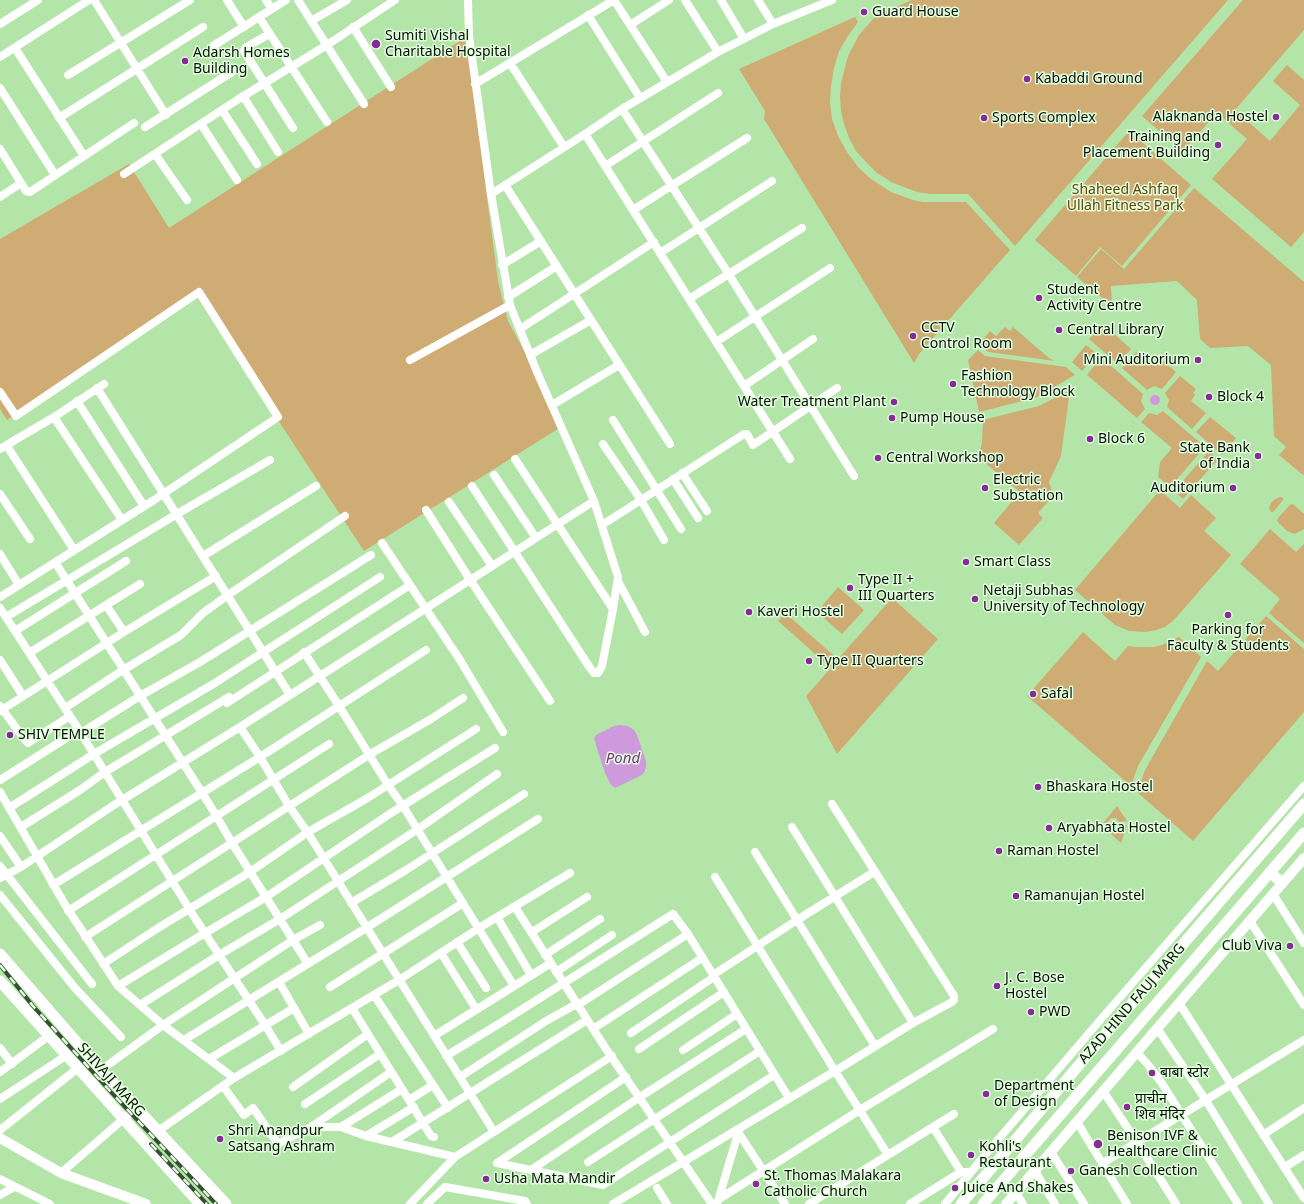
<!DOCTYPE html>
<html>
<head>
<meta charset="utf-8">
<style>
  body { margin:0 }
  canvas { display:block; background:#b3e5a9 }
</style>
</head>
<body>
<canvas width="1304" height="1204"></canvas>
<script>
const context = document.querySelector('canvas').getContext('2d');
context.lineJoin = 'round';
function paint(path, color) {
  context.fillStyle = color;
  context.fill(path, 'evenodd');
}
function poly(rows) {
  const path = new Path2D();
  for (const r of rows) {
    if (r.length === 3) {
      path.moveTo(r[0] + r[2], r[1]);
      path.arc(r[0], r[1], r[2], 0, 2 * Math.PI);
      continue;
    }
    path.moveTo(r[0], r[1]);
    for (let i = 2; i < r.length; i += 2) path.lineTo(r[i], r[i + 1]);
  }
  return path;
}
function stroke(path, color, width, dash) {
  context.strokeStyle = color;
  context.lineWidth = width;
  context.lineCap = dash ? 'butt' : 'round';
  context.setLineDash(dash || []);
  context.stroke(path);
}
function drawText(font, color, halo, rows, align = 'center') {
  context.font = font + ' "Noto Sans","Noto Sans Devanagari",sans-serif';
  context.lineWidth = 3;
  context.setLineDash([]);
  context.textBaseline = 'middle';
  context.strokeStyle = halo;
  context.fillStyle = color;
  for (const [text, x, y, turn = 0] of rows) {
    context.save();
    context.translate(x, y);
    context.rotate((+turn || 0) * Math.PI / 180);
    context.textAlign = isNaN(turn) ? turn : align;
    if (halo) context.strokeText(text, 0, 0);
    context.fillText(text, 0, 0);
    context.restore();
  }
}
const green = poly([
  [912,0,1228,0,1015,246,968,194,930,194,917,192,891,182,877,173,866,162,856,151,849,138,844,124,841,111,840,97,841,83,848,56,859,35,873,19,881,14],
  [1243,0,1304,0,1304,30,1235,110,1270,141,1300,105,1273,81,1287,65,1304,80,1304,232,1291,247,1212,179,1247,139,1217,113,1183,151,1142,116],
  [855,17,858,22,848,36,839,51,834,68,831,86,830,102,832,119,838,136,847,152,858,167,871,179,891,192,913,200,923,202,966,202,1010,250,919,354,914,363,764,119,765,111,739,69],
  [466,37,498,281,508,321,564,425,364,551,195,294,7,420,0,409,0,239,129,164,169,228],
  [1129,131,1191,185,1122,266,1100,247,1076,276,1035,240],
  [1194,188,1304,282,1304,474,1303,475,1279,455,1286,447,1274,436,1271,365,1248,346,1210,348,1200,339,1197,300,1177,281,1111,286,1112,306,1077,277,1101,249,1124,269],
  [1103,324,1131,349,1118,364,1089,339],
  [1005,327,1010,331,1013,327,1049,358,1055,361,988,352,979,344,990,331,996,336],
  [1086,345,1097,354,1082,371,1072,362],
  [978,350,985,356,1066,367,1075,375,1035,398,979,412,968,360],
  [1136,352,1150,365,1156,359,1159,362,1162,360,1176,372,1162,389,1154,386,1147,390,1122,368],
  [1101,357,1143,394,1141,401,1145,409,1137,418,1087,375],
  [1180,376,1196,389,1193,393,1195,395,1191,401,1206,413,1192,429,1167,407,1169,400,1165,393],
  [1070,390,1061,456,1049,482,1053,496,1038,513,1043,518,1019,545,994,523,1020,492,978,457,982,443,983,420,1039,406],
  [1163,411,1205,447,1170,487,1158,477,1160,462,1172,448,1141,422,1149,413,1157,415],
  [1210,417,1236,438,1222,455,1196,432],
  [1209,451,1218,459,1183,499,1174,491],
  [1160,490,1180,508,1191,495,1216,518,1204,531,1231,555,1173,621,1165,627,1156,630,1146,632,1129,631,1115,625,1075,590],
  [1280,497,1283,498,1283,500,1273,512,1271,512,1269,508,1271,503,1275,499],
  [1293,504,1304,514,1304,529,1295,534,1287,531,1277,521,1278,518,1290,505],
  [1270,529,1296,552,1304,544,1304,643,1269,613,1280,599,1240,564],
  [838,587,864,610,842,634,817,612],
  [892,598,938,639,837,754,806,696,831,668,778,621,785,613,838,659],
  [1266,616,1304,649,1304,712,1193,841,1137,792,1145,770,1207,661,1218,671],
  [1083,632,1115,661,1128,646,1136,647,1154,647,1162,645,1179,637,1201,657,1138,766,1131,786,1027,696],
  [1117,806,1127,821,1119,822,1116,818,1113,818,1110,819,1107,823,1103,823],
  [1127,825,1121,843,1103,827,1108,827,1111,830,1114,830,1118,829,1119,826]
]);
const water = poly([
  [1155,400,5],
  [619,725,628,726,634,730,637,735,646,761,646,766,645,771,642,775,615,788,611,785,605,773,594,739,596,735,614,726]
]);
const minor = poly([
  [94,0,166,115],
  [227,0,244,27],
  [266,0,272,9],
  [298,0,364,104],
  [468,0,469,36,491,194,510,305,537,372,594,501,618,577,613,609,602,666,598,673,594,673,590,668,472,486],
  [614,0,667,82],
  [685,0,718,52],
  [721,0,744,39],
  [758,0,773,24],
  [588,15,640,98],
  [259,17,327,122],
  [311,21,347,0],
  [0,24,38,0],
  [630,25,669,0],
  [353,27,391,87],
  [269,34,245,48,244,51,293,128],
  [213,46,286,0],
  [15,48,84,156],
  [0,57,89,0],
  [510,63,564,147],
  [68,75,190,0],
  [475,84,614,0],
  [0,88,55,175],
  [243,96,278,152],
  [622,109,728,273,854,476],
  [222,110,257,164],
  [59,118,203,27],
  [201,124,237,180],
  [145,127,232,72],
  [585,134,790,459],
  [0,149,26,191,30,192,134,123],
  [155,154,187,200],
  [605,166,718,93],
  [124,174,237,100,327,45,395,0],
  [505,185,670,444],
  [491,194,585,134,622,109,718,52,773,24,832,0],
  [0,197,21,183],
  [633,210,747,138],
  [660,253,772,181],
  [502,265,541,241],
  [508,297,557,266],
  [689,299,802,228],
  [520,329,654,242],
  [716,342,830,268],
  [530,355,591,320],
  [410,360,510,305],
  [744,386,813,339],
  [97,388,290,695],
  [0,392,16,416,199,292,278,417,154,500,0,597],
  [77,401,144,506],
  [552,405,619,365],
  [54,417,122,520],
  [613,420,681,529],
  [603,444,641,500,664,540],
  [7,446,74,550],
  [0,449,54,417,104,384],
  [515,459,613,609],
  [682,473,707,511],
  [494,475,536,538],
  [673,479,698,518],
  [0,494,30,539],
  [449,502,492,566],
  [426,510,469,578,550,701],
  [602,525,744,434,747,434,753,445,837,388],
  [382,543,460,660,503,732],
  [0,554,19,585],
  [203,556,316,486],
  [55,562,211,807,232,843,308,964],
  [618,581,645,632],
  [106,605,124,632],
  [0,608,79,730,193,915,265,1025,281,1051],
  [6,617,177,514,270,460],
  [15,631,126,561],
  [304,652,339,706,388,785,403,806,514,986],
  [29,653,140,584],
  [0,660,23,696],
  [227,703,410,585],
  [0,706,25,740,28,743,70,716],
  [65,708,123,670,181,635,203,613,228,595,345,516],
  [0,711,124,632,216,576],
  [240,727,260,757,289,806,308,833,494,1132],
  [81,733,140,696,200,662,371,555],
  [0,780,79,730],
  [0,792,67,908,118,986,163,1025,234,1078],
  [9,808,94,754,215,683,380,577],
  [21,827,80,790,105,772,229,697],
  [792,827,913,1023],
  [0,836,21,867],
  [755,852,875,1046],
  [0,866,92,984],
  [715,877,835,1071,888,1155],
  [0,878,21,867,114,805,240,727,594,501],
  [53,885,260,757,426,650],
  [1273,894,1304,943],
  [0,895,75,988,121,1037],
  [351,903,406,870,524,794],
  [515,907,606,1049,712,1204],
  [68,911,329,744],
  [497,917,531,975],
  [1250,921,1304,1005],
  [532,932,587,897],
  [85,937,372,753,431,719,463,698],
  [457,942,486,988],
  [441,953,476,1009],
  [545,955,600,919],
  [103,964,158,928,250,872,308,832,366,799,476,729],
  [556,972,612,935],
  [713,975,797,920,874,872],
  [279,982,309,1034],
  [118,986,205,933,266,897,391,813,495,748],
  [330,987,463,903],
  [374,995,448,1108],
  [1179,1003,1304,1198],
  [140,1005,219,955,280,919,418,829,497,774],
  [352,1008,431,1136,434,1137],
  [1157,1028,1205,1099,1269,1204],
  [593,1029,702,958],
  [631,1033,714,977],
  [434,1036,551,963],
  [184,1040,366,928,538,819],
  [0,1048,12,1064],
  [639,1049,724,992],
  [683,1050,737,1014],
  [1137,1052,1149,1066,1161,1082,1238,1204],
  [446,1056,502,1022,673,914,688,934,789,1098],
  [209,1059,294,1008],
  [101,1070,163,1025,293,940,320,925],
  [0,1072,50,1035],
  [460,1077,546,1021,573,1006,578,1005,688,934],
  [223,1086,244,1115,253,1108,278,1144,311,1127,341,1127,366,1136,455,1157],
  [293,1087,368,1034],
  [1103,1091,1137,1142,1304,1040],
  [0,1099,67,1055],
  [409,1100,433,1085],
  [305,1104,380,1054],
  [1077,1122,1127,1204],
  [311,1127,391,1072],
  [341,1127,402,1089],
  [933,1127,961,1172],
  [0,1130,78,1068],
  [158,1131,234,1078,399,980,479,928,570,873],
  [738,1132,785,1204],
  [1263,1135,1304,1108],
  [366,1136,414,1107],
  [392,1142,587,1020],
  [1051,1152,1084,1204],
  [588,1162,760,1051],
  [497,1163,603,1185,774,1075],
  [497,1163,626,1077],
  [1103,1163,1137,1142,1176,1204],
  [1285,1167,1304,1155],
  [531,1170,640,1097,746,1029],
  [1035,1171,1055,1204],
  [61,1173,136,1108],
  [0,1179,50,1204],
  [657,1188,667,1204],
  [1016,1193,1023,1204],
  [0,1195,14,1187],
  [719,1199,860,1110,993,1029],
  [718,1201,739,1130],
  [410,1204,455,1157,612,1056],
  [427,1204,445,1187,525,1201,527,1204],
  [613,1204,835,1071,913,1023,952,1002,954,1000,954,996,832,804],
  [809,1204,954,1114],
  [910,1204,961,1172,971,1172],
  [945,1204,985,1155,1096,1025,1304,786]
]);
const tertiary = poly([
  [0,1138,61,1173,146,1204],
  [1006,1204,1304,858]
]);
const secondary = poly([
  [1270,872,1282,883],
  [0,954,101,1070,226,1204],
  [0,981,200,1204],
  [961,1204,1107,1032,1304,804],
  [983,1204,1304,833]
]);
const rail = poly([
  [0,965,33,1006,110,1091,216,1204],
  [151,1144,207,1204]
]);
const markers = [
  [864,12,4,"#852c98"],
  [376,44,5,"#852c98"],
  [185,61,4,"#852c98"],
  [1027,79,4,"#852c98"],
  [1276,117,4,"#852c98"],
  [984,118,4,"#852c98"],
  [1218,145,4,"#852c98"],
  [1039,298,4,"#852c98"],
  [1059,330,4,"#852c98"],
  [913,336,4,"#852c98"],
  [1198,360,4,"#852c98"],
  [953,384,4,"#852c98"],
  [1209,397,4,"#852c98"],
  [894,402,4,"#852c98"],
  [892,418,4,"#852c98"],
  [1090,439,4,"#852c98"],
  [1258,456,4,"#852c98"],
  [878,458,4,"#852c98"],
  [985,488,4,"#852c98"],
  [1233,488,4,"#852c98"],
  [966,562,4,"#852c98"],
  [850,588,4,"#852c98"],
  [975,599,4,"#852c98"],
  [749,612,4,"#852c98"],
  [1228,615,4,"#852c98"],
  [809,661,4,"#852c98"],
  [1033,694,4,"#852c98"],
  [10,735,4,"#852c98"],
  [1038,787,4,"#852c98"],
  [1049,828,4,"#852c98"],
  [999,851,4,"#852c98"],
  [1016,896,4,"#852c98"],
  [1290,946,4,"#852c98"],
  [997,986,4,"#852c98"],
  [1031,1012,4,"#852c98"],
  [1152,1073,4,"#852c98"],
  [986,1094,4,"#852c98"],
  [1127,1107,4,"#852c98"],
  [220,1139,4,"#852c98"],
  [1098,1144,5,"#852c98"],
  [971,1155,4,"#852c98"],
  [1071,1171,4,"#852c98"],
  [486,1179,4,"#852c98"],
  [756,1184,4,"#852c98"],
  [955,1188,4,"#852c98"]
];
const poiNames = [
  ["Guard House",872,12],
  ["Sumiti Vishal",385,36],
  ["Charitable Hospital",385,52],
  ["Adarsh Homes",193,53],
  ["Building",193,69],
  ["Kabaddi Ground",1035,79],
  ["Alaknanda Hostel",1268,117,"right"],
  ["Sports Complex",992,118],
  ["Training and",1210,137,"right"],
  ["Placement Building",1210,153,"right"],
  ["Student",1047,290],
  ["Activity Centre",1047,306],
  ["CCTV",921,328],
  ["Control Room",921,344],
  ["Central Library",1067,330],
  ["Mini Auditorium",1190,360,"right"],
  ["Fashion",961,376],
  ["Technology Block",961,392],
  ["Block 4",1217,397],
  ["Water Treatment Plant",886,402,"right"],
  ["Pump House",900,418],
  ["Block 6",1098,439],
  ["State Bank",1250,448,"right"],
  ["of India",1250,464,"right"],
  ["Central Workshop",886,458],
  ["Electric",993,480],
  ["Substation",993,496],
  ["Auditorium",1225,488,"right"],
  ["Smart Class",974,562],
  ["Type II +",858,580],
  ["III Quarters",858,596],
  ["Netaji Subhas",983,591],
  ["University of Technology",983,607],
  ["Kaveri Hostel",757,612],
  ["Parking for",1228,630,"center"],
  ["Faculty & Students",1228,646,"center"],
  ["Type II Quarters",817,661],
  ["Safal",1041,694],
  ["SHIV TEMPLE",18,735],
  ["Bhaskara Hostel",1046,787],
  ["Aryabhata Hostel",1057,828],
  ["Raman Hostel",1007,851],
  ["Ramanujan Hostel",1024,896],
  ["Club Viva",1282,946,"right"],
  ["J. C. Bose",1005,978],
  ["Hostel",1005,994],
  ["PWD",1039,1012],
  ["बाबा स्टोर",1160,1073],
  ["Department",994,1086],
  ["of Design",994,1102],
  ["प्राचीन",1135,1099],
  ["शिव मंदिर",1135,1115],
  ["Shri Anandpur",228,1131],
  ["Satsang Ashram",228,1147],
  ["Benison IVF &",1107,1136],
  ["Healthcare Clinic",1107,1152],
  ["Kohli's",979,1147],
  ["Restaurant",979,1163],
  ["Ganesh Collection",1079,1171],
  ["St. Thomas Malakara",764,1176],
  ["Catholic Church",764,1192],
  ["Usha Mata Mandir",494,1179],
  ["Juice And Shakes",963,1188]
];
const parkNames = [
  ["Shaheed Ashfaq",1125,190],
  ["Ullah Fitness Park",1125,206]
];
const streetNames = [
  ["AZAD HIND FAUJ MARG",1132,1004,-49],
  ["SHIVAJI MARG",111,1080,48]
];
const waterNames = [
  ["Pond",623,759]
];
paint(green, '#ceac73');
paint(water, '#cf9adb');
stroke(minor, '#fff', 8);
stroke(tertiary, '#fff', 10);
stroke(secondary, '#fff', 11);
stroke(rail, '#364f32', 4);
stroke(rail, '#e5fee0', 2.5, [8]);
for (const [x, y, r, color] of markers) {
  const dot = new Path2D();
  dot.arc(x, y, r, 0, 2 * Math.PI);
  context.fillStyle = color;
  context.fill(dot);
  stroke(dot, '#e5fee0', 1.5);
}
drawText('14px', '#021000', '#e5fee0', poiNames, 'left');
drawText('14px', '#624504', '#e5fee0', parkNames);
drawText('14px', '#021000', '#e5fee0', streetNames);
drawText('italic 15px', '#753583', '#e5fee0', waterNames);
</script>
</body>
</html>
